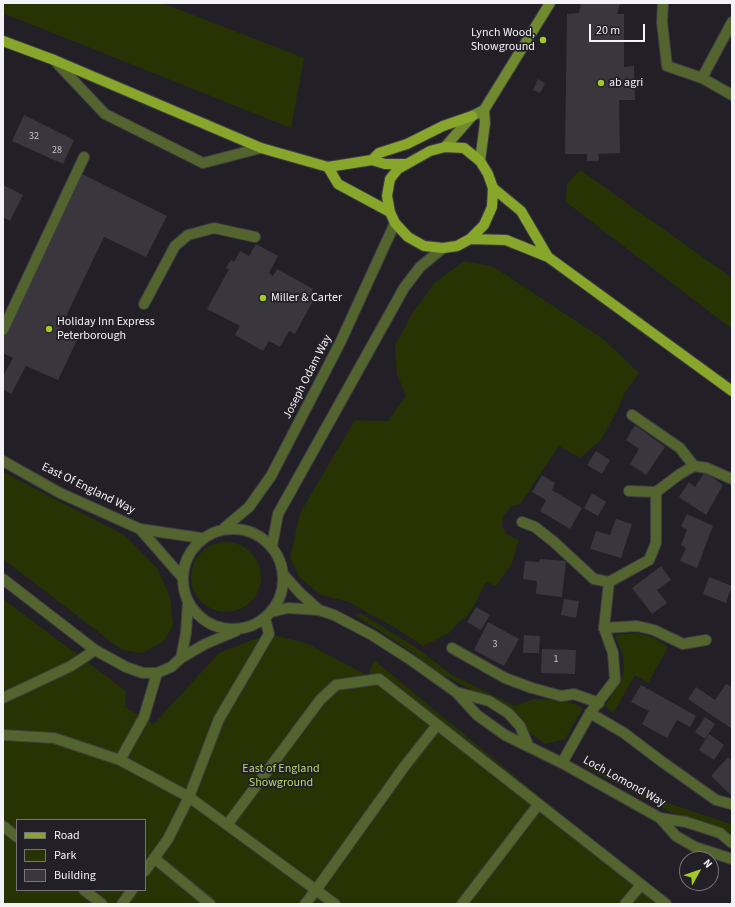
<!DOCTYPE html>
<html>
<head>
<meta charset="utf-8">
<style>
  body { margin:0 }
  #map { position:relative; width:735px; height:907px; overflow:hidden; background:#222026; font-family:"Source Sans 3",sans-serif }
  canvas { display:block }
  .frame { position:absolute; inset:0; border:4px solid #f3f2f6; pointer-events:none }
  .legend { position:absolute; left:16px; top:819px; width:130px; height:72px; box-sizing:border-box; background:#222026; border:1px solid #767479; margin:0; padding:5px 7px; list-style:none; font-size:12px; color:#f3f2f6 }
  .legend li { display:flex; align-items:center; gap:8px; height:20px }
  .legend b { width:20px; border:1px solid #767479 }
  .north { position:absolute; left:679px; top:851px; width:40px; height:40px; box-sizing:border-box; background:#222026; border:1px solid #767479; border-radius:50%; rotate:50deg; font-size:11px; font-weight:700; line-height:16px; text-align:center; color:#f3f2f6 }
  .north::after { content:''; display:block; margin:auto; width:14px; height:18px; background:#a3c927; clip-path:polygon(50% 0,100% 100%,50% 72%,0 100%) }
  .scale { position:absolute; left:589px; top:24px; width:56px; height:18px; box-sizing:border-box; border:2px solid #f3f2f6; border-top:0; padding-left:5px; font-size:12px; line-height:14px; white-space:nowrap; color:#f3f2f6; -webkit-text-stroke:3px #222026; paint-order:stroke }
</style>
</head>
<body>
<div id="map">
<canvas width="735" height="907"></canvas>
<div class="frame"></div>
<ul class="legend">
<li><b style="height:5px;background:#88a72a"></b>Road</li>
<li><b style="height:11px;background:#283303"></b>Park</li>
<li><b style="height:11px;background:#39373d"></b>Building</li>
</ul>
<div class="north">N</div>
<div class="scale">20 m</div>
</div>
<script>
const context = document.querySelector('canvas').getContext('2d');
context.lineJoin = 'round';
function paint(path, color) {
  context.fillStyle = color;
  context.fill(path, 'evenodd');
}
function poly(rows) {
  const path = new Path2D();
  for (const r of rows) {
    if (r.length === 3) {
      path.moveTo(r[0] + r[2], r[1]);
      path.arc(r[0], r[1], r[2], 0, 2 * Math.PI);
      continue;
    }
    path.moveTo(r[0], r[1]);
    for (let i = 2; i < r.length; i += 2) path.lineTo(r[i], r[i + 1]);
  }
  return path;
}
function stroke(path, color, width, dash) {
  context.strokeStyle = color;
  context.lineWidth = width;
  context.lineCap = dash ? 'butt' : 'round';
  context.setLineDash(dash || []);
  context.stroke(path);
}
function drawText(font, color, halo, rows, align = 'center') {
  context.font = font + ' "Source Sans 3",sans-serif';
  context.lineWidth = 3.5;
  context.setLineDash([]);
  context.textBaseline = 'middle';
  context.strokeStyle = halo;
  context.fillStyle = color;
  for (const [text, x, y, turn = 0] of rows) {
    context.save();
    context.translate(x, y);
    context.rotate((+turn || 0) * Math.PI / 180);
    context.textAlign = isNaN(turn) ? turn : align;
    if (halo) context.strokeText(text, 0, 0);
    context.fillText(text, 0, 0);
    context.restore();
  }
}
const green = poly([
  [3,3,162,3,304,58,291,128,3,13],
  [580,170,732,278,732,329,566,202,567,184],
  [465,261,494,267,603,339,639,373,624,394,617,411,600,441,580,458,559,446,520,504,512,506,503,516,502,526,506,534,519,540,512,563,496,586,486,582,474,606,466,617,458,622,449,633,423,646,397,629,349,602,321,595,300,578,290,558,300,513,355,420,388,421,406,396,397,374,395,346,412,314,435,282],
  [3,472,124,535,157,568,170,597,173,626,163,642,142,653,122,650,3,559],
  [226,577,35],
  [3,599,126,691,125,707,154,724,219,653,268,634,306,643,368,676,374,660,670,904,3,904],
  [17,820,145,820,145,890,17,890],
  [360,613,418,649,452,675,515,706,533,699,565,700,583,708,565,739,545,744,527,730,509,709,439,673,409,650,355,615],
  [637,633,654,638,668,647,648,683,635,675,613,713,605,706,624,672,623,655,615,635],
  [584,761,667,803,731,824,732,834,728,831,668,811,585,767]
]);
const building = poly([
  [581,3,620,3,617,14,624,14,624,67,634,66,635,100,619,100,620,153,598,154,599,161,587,161,587,154,565,154,567,14,579,13],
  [538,79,545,83,540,93,533,90],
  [24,115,74,140,63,164,12,141],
  [82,174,167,216,146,257,104,237,59,331,77,340,58,380,26,366,11,394,3,389,3,376,13,358,3,353,3,337],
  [3,185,23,195,10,221,3,217],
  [256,244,278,256,269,273,273,276,277,269,313,289,309,297,314,299,295,334,289,331,280,347,269,341,263,351,235,335,240,326,207,309,229,269,226,268,231,260,234,262,240,251,249,256],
  [635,425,665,447,646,475,630,464,639,449,626,440],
  [596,451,610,460,602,474,587,465],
  [705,472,723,485,706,515,679,497,689,482,695,487],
  [542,475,555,483,552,490,582,508,570,529,540,511,546,500,532,492],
  [592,493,606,502,598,516,584,508],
  [687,514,713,526,697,568,680,561,686,548,681,545,687,530,681,526],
  [616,519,632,524,621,558,590,549,596,531,610,535],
  [540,559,566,561,562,597,536,594,537,581,523,579,525,561,539,562],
  [661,566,671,580,657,590,667,603,652,614,632,588],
  [709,577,732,586,726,603,703,594],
  [564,599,579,601,576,618,561,615],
  [476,607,490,615,481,630,467,622],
  [488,622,519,639,504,666,474,650],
  [524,635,540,636,539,653,523,653],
  [542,649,576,650,575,674,541,673],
  [726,684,732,687,732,729,688,699,696,687,715,700],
  [641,685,696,716,690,727,677,720,667,738,642,724,649,711,631,702],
  [705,717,715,724,705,739,695,732],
  [709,734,724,745,714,760,699,750],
  [728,757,732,761,732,796,711,776]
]);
const lane = poly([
  [663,3,662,22,667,66,702,78,732,95],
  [54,60,105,114,203,163,261,148],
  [702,78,732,22],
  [144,304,175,246,188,235,214,228,255,237],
  [3,330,84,157],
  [632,415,680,448,694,466],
  [265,618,269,634,219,719,189,797,316,890,305,904],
  [604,628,637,626,654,630,683,644,706,640],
  [452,648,505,678,532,688,561,696,574,694,599,703],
  [3,698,71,666,95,650],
  [590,713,624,733,661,761,716,800,731,804],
  [3,735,54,738,120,760],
  [227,825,320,700,336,685,379,679,666,904],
  [3,826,17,837],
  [154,858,210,904],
  [145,871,168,839,189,797,120,760,144,717,157,673],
  [84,890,102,904],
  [122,904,132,890],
  [335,904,316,890,404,767,437,725],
  [462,904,538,805],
  [625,904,641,885]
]);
const street = poly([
  [3,461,60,493,140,529,201,538],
  [629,491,656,492],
  [522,522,535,527,554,542,594,579,609,582],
  [224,528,249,507,271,476,340,343,395,223],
  [233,579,50],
  [140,529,182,577],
  [272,546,278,514,404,288,420,267,443,248],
  [283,574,300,593,319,610],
  [3,579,95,650,126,667,143,673,157,673,171,667,181,658,205,644,236,631],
  [271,612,288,608,319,610,334,615,372,635,411,660,456,692,477,715,505,735,562,763,660,818,686,822,720,833,732,843],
  [181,658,186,633,188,602],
  [456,692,489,701,508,713,520,726,528,745],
  [562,763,590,713,615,680,613,653,604,628,609,582,649,560,656,543,656,492,680,474,694,466,707,468,732,479],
  [660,818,676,836,695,847,732,859]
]);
const secondary = poly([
  [445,147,472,116,484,110,550,3],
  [480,161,485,123,484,110]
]);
const primary = poly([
  [3,41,54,60,261,148,328,167,372,160,385,164,406,164],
  [445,147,464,148,480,161,488,174,493,188,492,207,484,225,470,239,457,246,443,248,424,246,408,237,395,223,390,212,387,196,390,179,398,169,430,151,445,147],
  [372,160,379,153,407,144,443,126,472,116],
  [328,167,338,184,390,212],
  [493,188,521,211,548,257],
  [470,239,506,240,548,257,732,391]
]);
const markers = [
  [543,40,4,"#a3c927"],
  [601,83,4,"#a3c927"],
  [263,298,4,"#a3c927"],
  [49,329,4,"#a3c927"]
];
const numberNames = [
  ["32",34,137],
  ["28",57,151],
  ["3",495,645],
  ["1",556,660]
];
const poiNames = [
  ["Lynch Wood,",535,33,"right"],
  ["Showground",535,47,"right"],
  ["ab agri",609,83],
  ["Miller & Carter",271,298],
  ["Holiday Inn Express",57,322],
  ["Peterborough",57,336]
];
const streetNames = [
  ["Joseph Odam Way",308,377,-63],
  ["East Of England Way",88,489,26],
  ["Loch Lomond Way",624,782,29]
];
const parkNames = [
  ["East of England",281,769],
  ["Showground",281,783]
];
paint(green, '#283303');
paint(building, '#39373d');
stroke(lane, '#3f3d43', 12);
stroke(street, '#3f3d43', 12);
stroke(secondary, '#3f3d43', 12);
stroke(primary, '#3f3d43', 12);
stroke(lane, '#54642f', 10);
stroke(street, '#54642f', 10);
stroke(secondary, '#718a2f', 10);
stroke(primary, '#88a72a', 10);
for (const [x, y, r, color] of markers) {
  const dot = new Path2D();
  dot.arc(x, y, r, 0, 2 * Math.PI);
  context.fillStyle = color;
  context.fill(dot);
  stroke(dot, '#222026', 1.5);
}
drawText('10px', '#c4c3c8', null, numberNames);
drawText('12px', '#f3f2f6', '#222026', poiNames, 'left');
drawText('12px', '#f3f2f6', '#222026', streetNames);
drawText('12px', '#b9da67', '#222026', parkNames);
</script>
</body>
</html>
